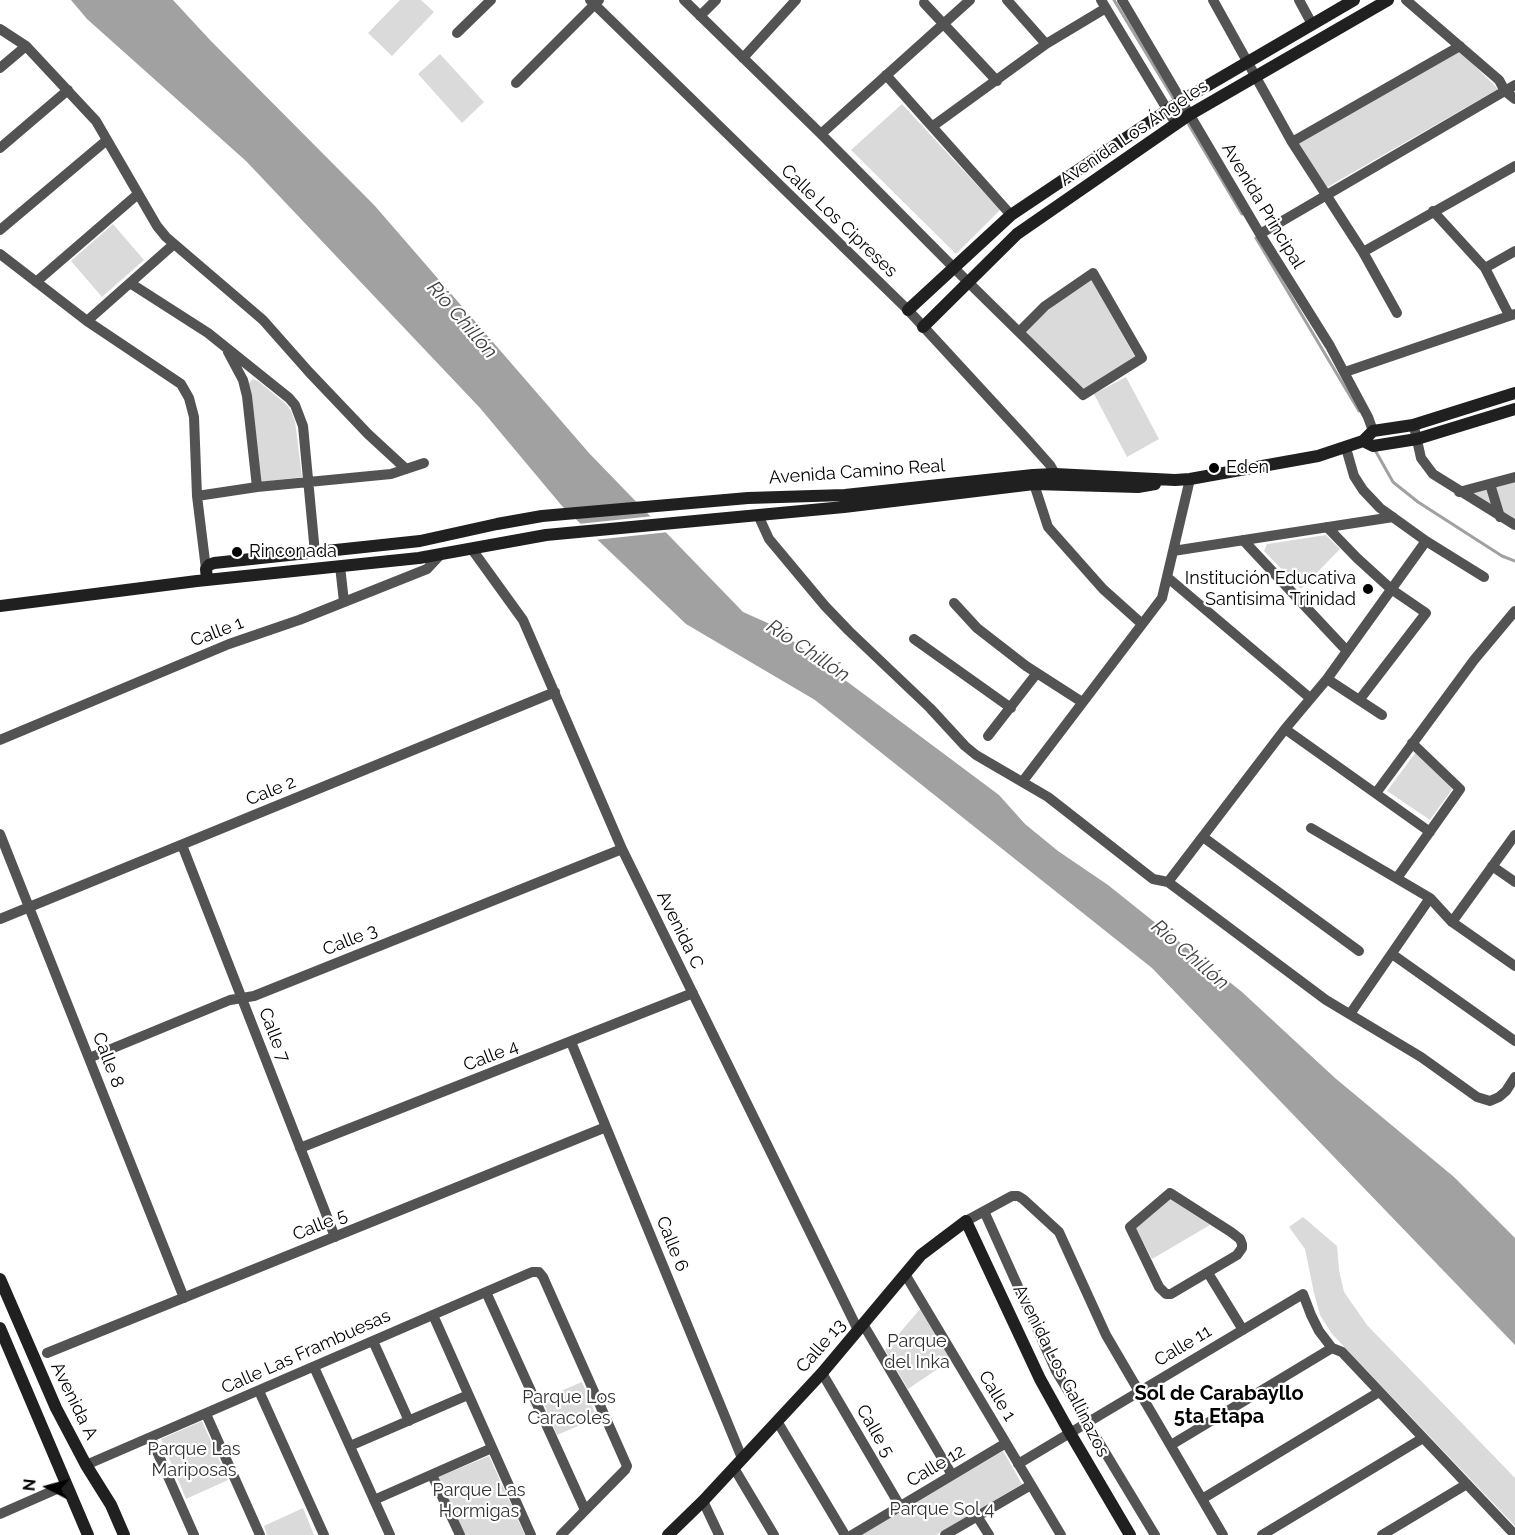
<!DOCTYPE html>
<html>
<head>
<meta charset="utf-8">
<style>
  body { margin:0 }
  #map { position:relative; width:1515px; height:1535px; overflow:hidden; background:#fff; font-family:Raleway,sans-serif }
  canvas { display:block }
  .north { position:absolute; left:18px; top:1457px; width:60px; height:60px; -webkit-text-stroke:4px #fff; paint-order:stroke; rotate:276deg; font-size:16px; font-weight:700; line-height:24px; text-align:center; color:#000 }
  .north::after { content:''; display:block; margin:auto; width:21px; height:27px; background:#000; clip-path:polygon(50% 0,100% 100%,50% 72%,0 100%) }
</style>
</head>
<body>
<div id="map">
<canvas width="1515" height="1535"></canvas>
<div class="north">N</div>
</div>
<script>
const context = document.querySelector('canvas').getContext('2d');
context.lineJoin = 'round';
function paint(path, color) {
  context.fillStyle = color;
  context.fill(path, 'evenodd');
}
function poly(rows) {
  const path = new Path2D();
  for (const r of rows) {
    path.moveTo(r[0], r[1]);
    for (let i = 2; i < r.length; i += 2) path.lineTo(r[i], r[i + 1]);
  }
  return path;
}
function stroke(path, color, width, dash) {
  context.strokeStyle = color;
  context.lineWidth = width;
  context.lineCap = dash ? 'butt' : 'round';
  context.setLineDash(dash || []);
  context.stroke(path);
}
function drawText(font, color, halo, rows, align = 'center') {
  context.font = font + ' Raleway,sans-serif';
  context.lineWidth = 4.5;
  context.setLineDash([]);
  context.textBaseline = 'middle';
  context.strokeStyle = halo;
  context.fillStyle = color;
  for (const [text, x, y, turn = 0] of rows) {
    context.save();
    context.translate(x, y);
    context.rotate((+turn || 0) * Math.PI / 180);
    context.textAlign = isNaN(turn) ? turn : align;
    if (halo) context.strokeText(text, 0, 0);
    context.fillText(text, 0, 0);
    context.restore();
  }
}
const green = poly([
  [400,0,421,0,434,12,392,56,368,33],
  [1460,51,1498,89,1324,189,1298,143],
  [440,54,484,102,462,123,418,74],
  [902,104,1000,210,956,254,851,150],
  [113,224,144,260,102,297,71,261],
  [1091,279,1135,357,1084,389,1025,331,1051,308],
  [1126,377,1159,439,1127,457,1094,394],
  [253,379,258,381,286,404,291,411,295,421,302,477,261,482,249,386,249,383],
  [1515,481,1515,521,1467,494],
  [1326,535,1340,549,1301,589,1264,551,1267,544],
  [1416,752,1453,788,1430,820,1387,791],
  [1170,1199,1210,1225,1152,1259,1136,1228],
  [1303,1217,1337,1246,1339,1270,1344,1292,1367,1325,1515,1478,1515,1526,1332,1334,1320,1315,1314,1293,1305,1249,1289,1227],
  [921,1308,951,1360,908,1389,885,1350],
  [582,1382,597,1418,557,1435,542,1399],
  [202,1421,228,1480,186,1499,161,1439],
  [1003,1451,1022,1484,936,1535,861,1535],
  [489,1456,525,1535,465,1535,438,1477],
  [303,1508,314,1535,267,1535,264,1526]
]);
const water = poly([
  [71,0,173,0,210,40,375,206,589,453,743,612,770,624,999,795,1025,824,1058,851,1108,885,1242,992,1335,1078,1454,1177,1515,1238,1515,1345,1152,968,815,700,686,624,562,506,480,408,246,161,87,19]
]);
const pier = poly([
  [654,516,669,532,594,540,578,524]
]);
const stream = poly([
  [1114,0,1175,101],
  [1186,120,1242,214],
  [1256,238,1359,411],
  [1375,450,1393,482,1418,502,1502,556,1515,561]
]);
const street = poly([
  [590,0,908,310,1025,437,1050,465,1055,474],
  [684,0,821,134,967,281,1083,395,1142,358,1093,273,1045,306,1019,332],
  [1007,0,1046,44],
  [1101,0,1176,124],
  [1122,0,1260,234,1330,346,1368,417,1373,431],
  [1213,0,1292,142,1363,252,1397,313],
  [1299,0,1312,24],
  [1406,0,1499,80,1505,91,1515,99],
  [924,3,997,81],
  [700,16,716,0],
  [0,29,26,46,96,121,157,226,166,237,263,320,309,372,368,434,406,469],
  [457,33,491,0],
  [743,58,796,0],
  [0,68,26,46],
  [886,75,1011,215],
  [516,83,599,0],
  [933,126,1046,44,1106,8],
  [821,134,970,0],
  [1292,142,1460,46],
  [0,148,68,90],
  [1433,211,1485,268,1509,315],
  [0,230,107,140],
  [1260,234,1515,85],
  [1363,252,1515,166],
  [0,254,87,321,181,384,189,398,194,417,197,496,206,569],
  [1485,268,1515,251],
  [36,282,138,194],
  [130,283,208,333,289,398,295,405,303,426,315,553],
  [87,321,174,244],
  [228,352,243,380,247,396,257,487],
  [1345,372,1515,314],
  [1415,431,1421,458,1433,474,1515,525],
  [1346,448,1354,476,1363,490,1380,508,1426,541,1484,577],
  [1034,484,1048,527,1103,589,1142,624],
  [1490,484,1500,517],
  [1459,492,1515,477],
  [197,496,257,487,391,474,424,463],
  [758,515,769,539,825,606,849,631,930,708,965,746,976,755,1048,797,1153,879,1168,882,1326,1000,1421,1057,1477,1097,1490,1101,1499,1097,1506,1091,1515,1077],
  [1327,527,1357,558,1391,589,1426,613,1360,699],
  [1243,540,1347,651],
  [471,548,523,620,622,849,858,1330],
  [1173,551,1393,517],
  [340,566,344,602],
  [1167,577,1310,698],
  [954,603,977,628,1026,666,1082,702],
  [914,639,1011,708],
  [1327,679,1382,715],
  [1285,729,1430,832],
  [988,736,1037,673],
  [0,740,229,644,299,620,427,569,442,553],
  [1023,781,1162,598,1190,479],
  [1376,793,1474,660,1515,611],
  [1311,828,1430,898,1452,922,1515,966],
  [0,834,184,1298],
  [1203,837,1359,951],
  [182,845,335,1237],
  [1492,866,1515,882],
  [1397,878,1460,789,1412,743],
  [1168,882,1285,729,1327,679,1426,541],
  [0,919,555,692],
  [1452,922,1515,835],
  [1392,954,1515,1041],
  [1350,1014,1430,898],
  [571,1042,742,1458],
  [89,1058,230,1000,254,996,622,849],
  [300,1148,693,993],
  [1170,1193,1231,1232,1240,1239,1242,1244,1242,1248,1237,1255,1171,1294,1166,1294,1159,1287,1130,1227,1170,1193],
  [984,1211,1056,1371,1155,1535],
  [966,1221,1012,1196,1018,1196,1023,1199,1059,1232,1106,1335,1223,1535],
  [1208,1273,1243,1330],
  [905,1274,1061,1535],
  [486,1292,585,1510],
  [433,1315,531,1535],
  [863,1324,952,1475],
  [373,1341,409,1421],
  [47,1353,606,1127],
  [314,1367,390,1535],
  [822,1373,900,1506],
  [259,1391,324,1535],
  [206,1414,260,1535],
  [777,1421,845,1535],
  [151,1438,194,1535],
  [1171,1445,1332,1348],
  [350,1446,468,1395],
  [1018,1464,1303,1294,1311,1315,1319,1331,1332,1348,1342,1352,1515,1535],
  [86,1465,532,1272,539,1272,543,1277,627,1466,625,1470,561,1535],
  [734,1468,774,1535],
  [432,1475,460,1535],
  [1202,1499,1379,1392],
  [374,1500,492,1448],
  [703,1501,719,1535],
  [0,1514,66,1485],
  [977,1516,989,1535],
  [852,1535,1006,1443],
  [945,1535,1031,1485],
  [1262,1535,1423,1438],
  [1382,1535,1467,1484]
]);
const secondary = poly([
  [908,310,1011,215,1181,101,1354,0],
  [923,327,1017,234,1189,115,1388,0],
  [1363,441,1373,446,1417,439,1515,409],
  [207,580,206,569,209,565,214,563,420,541,497,524,542,516,748,498,845,495,1033,475,1055,474,1175,480,1190,479,1318,456,1363,441,1373,431,1413,425,1515,393],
  [0,606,197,581,419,558,546,535,844,507,1034,484,1138,487,1155,484],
  [0,1279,56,1408,86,1465,111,1505,124,1535],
  [0,1328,88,1535],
  [668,1535,703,1501,822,1373,921,1255,966,1221,1040,1379,1070,1433,1130,1535]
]);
const markers = [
  [1214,468,6,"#000"],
  [237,552,6,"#000"],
  [1368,589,6,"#000"]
];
const streetNames = [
  ["Avenida Los Ángeles",1134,133,-34],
  ["Avenida Principal",1263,206,59],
  ["Calle Los Cipreses",839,221,44],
  ["Avenida Camino Real",857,472,-4],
  ["Calle 1",217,632,-21],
  ["Cale 2",271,791,-22],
  ["Avenida C",680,930,64],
  ["Calle 3",350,940,-22],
  ["Calle 7",274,1035,69],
  ["Calle 4",491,1056,-21],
  ["Calle 8",108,1060,69],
  ["Calle 5",320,1225,-22],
  ["Calle 6",672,1244,68],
  ["Calle 13",821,1346,-49],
  ["Calle 11",1183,1346,-31],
  ["Calle Las Frambuesas",306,1352,-24],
  ["Avenida Los Gallinazos",1061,1371,63],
  ["Calle 1",997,1396,59],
  ["Avenida A",74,1401,64],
  ["Calle 5",875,1431,60],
  ["Calle 12",936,1466,-31]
];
const poiNames = [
  ["Eden",1226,468],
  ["Rinconada",249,552],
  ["Institución Educativa",1356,579,"right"],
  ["Santisima Trinidad",1356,600,"right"]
];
const parkNames = [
  ["Parque",917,1342],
  ["del Inka",917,1363],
  ["Parque Los",569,1398],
  ["Caracoles",569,1419],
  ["Parque Las",194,1450],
  ["Mariposas",194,1471],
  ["Parque Las",479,1491],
  ["Hormigas",479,1512],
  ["Parque Sol 4",942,1510]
];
const waterNames = [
  ["Río Chillón",462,320,49],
  ["Río Chillón",808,651,34],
  ["Río Chillón",1190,955,41]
];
const neighbourhoodNames = [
  ["Sol de Carabayllo",1219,1394],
  ["5ta Etapa",1219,1417]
];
paint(green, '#dadada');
paint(water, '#a1a1a1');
paint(pier, '#fff');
stroke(stream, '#a1a1a1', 3);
stroke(street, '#535353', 10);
stroke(secondary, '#202020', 12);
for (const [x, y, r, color] of markers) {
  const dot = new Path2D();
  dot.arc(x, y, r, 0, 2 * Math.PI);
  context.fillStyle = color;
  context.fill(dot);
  stroke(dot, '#fff', 2);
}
drawText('18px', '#000', '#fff', streetNames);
drawText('18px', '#000', '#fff', poiNames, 'left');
drawText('18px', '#313131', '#fff', parkNames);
drawText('italic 20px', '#424242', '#fff', waterNames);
drawText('bold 20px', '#000', '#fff', neighbourhoodNames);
</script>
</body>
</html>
